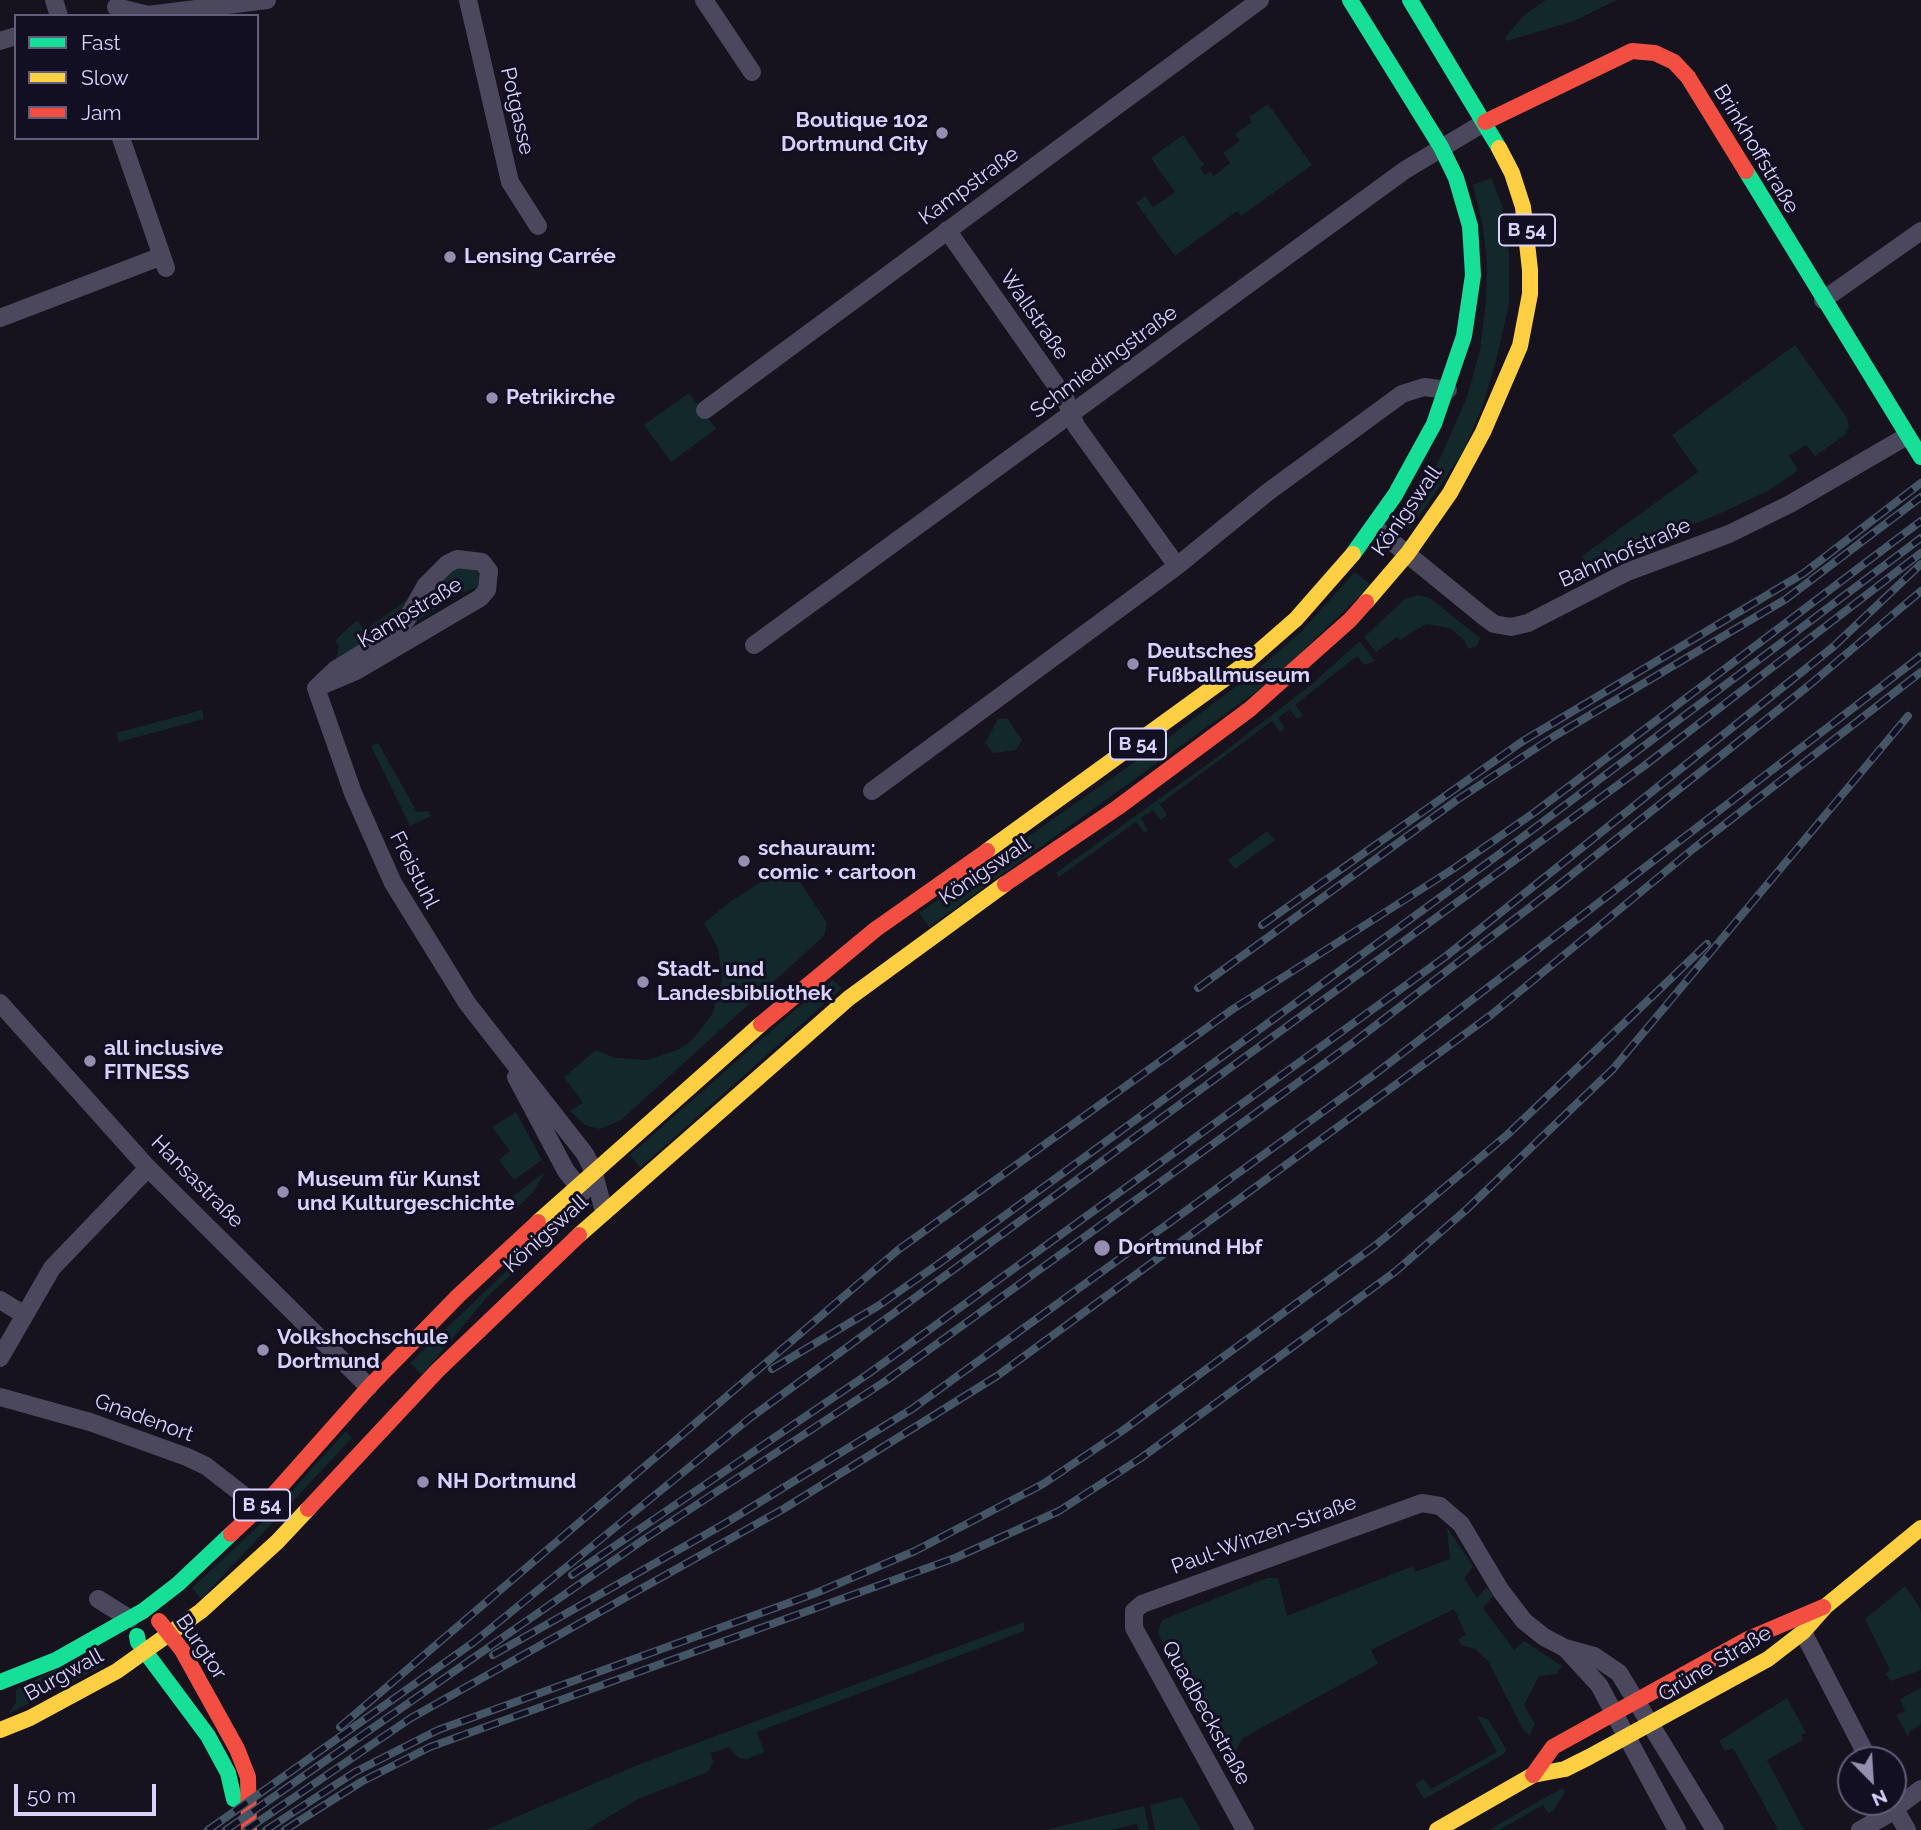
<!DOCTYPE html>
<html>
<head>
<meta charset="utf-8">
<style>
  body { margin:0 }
  #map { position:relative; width:1921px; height:1830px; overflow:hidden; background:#16131e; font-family:Raleway,sans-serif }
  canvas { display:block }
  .legend { position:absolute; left:14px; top:14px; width:245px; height:126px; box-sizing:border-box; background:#130f22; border:2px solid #625d7a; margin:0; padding:9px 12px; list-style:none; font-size:21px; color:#d9d2fd }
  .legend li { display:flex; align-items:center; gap:14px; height:35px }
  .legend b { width:35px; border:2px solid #625d7a }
  .north { position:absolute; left:1837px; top:1746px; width:70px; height:70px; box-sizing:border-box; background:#130f22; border:2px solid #625d7a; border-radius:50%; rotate:156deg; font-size:19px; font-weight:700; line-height:28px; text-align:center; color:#d9d2fd }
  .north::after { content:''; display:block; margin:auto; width:24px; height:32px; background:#958faf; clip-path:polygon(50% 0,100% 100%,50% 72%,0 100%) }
  .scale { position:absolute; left:14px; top:1784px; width:142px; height:32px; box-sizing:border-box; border:4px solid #d9d2fd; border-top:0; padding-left:9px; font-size:21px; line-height:24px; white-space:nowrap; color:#d9d2fd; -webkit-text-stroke:5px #130f22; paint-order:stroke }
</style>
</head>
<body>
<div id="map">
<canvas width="1921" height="1830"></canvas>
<ul class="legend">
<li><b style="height:9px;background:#16e098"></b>Fast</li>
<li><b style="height:9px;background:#ffcf43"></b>Slow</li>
<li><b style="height:9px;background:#f24e42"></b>Jam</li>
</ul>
<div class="north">N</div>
<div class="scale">50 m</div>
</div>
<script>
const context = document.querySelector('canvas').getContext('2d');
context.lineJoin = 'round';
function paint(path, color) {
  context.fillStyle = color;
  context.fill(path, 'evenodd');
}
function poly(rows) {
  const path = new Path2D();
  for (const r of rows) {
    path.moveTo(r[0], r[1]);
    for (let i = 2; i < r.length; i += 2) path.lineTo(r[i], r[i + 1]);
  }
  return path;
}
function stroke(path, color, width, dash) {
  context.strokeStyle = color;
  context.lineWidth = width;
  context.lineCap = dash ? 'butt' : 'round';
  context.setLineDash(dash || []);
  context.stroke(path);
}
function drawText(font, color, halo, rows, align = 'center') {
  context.font = font + ' Raleway,sans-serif';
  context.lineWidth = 6;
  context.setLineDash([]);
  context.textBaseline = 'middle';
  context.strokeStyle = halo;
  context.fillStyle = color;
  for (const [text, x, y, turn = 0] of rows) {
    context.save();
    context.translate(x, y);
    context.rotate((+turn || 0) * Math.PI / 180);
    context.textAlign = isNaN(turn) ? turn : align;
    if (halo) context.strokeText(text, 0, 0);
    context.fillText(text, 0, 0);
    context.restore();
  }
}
const green = poly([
  [1546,0,1617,0,1574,21,1507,41,1505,38,1523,16],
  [1268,104,1312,165,1241,216,1237,211,1175,256,1136,203,1145,196,1153,207,1175,192,1151,158,1183,135,1204,165,1200,168,1205,175,1210,171,1214,176,1230,163,1223,153,1240,141,1235,134,1252,122,1249,117],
  [1491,178,1502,205,1509,255,1509,304,1497,357,1483,405,1463,452,1411,528,1408,527,1409,518,1442,454,1467,397,1480,350,1486,303,1487,264,1483,227,1473,185],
  [1795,345,1847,418,1849,428,1845,435,1815,456,1806,445,1789,456,1798,470,1768,491,1712,517,1586,565,1582,556,1698,472,1672,435],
  [689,393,716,429,671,462,644,425],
  [455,567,475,567,480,577,478,587,456,595,416,622,414,619,432,587],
  [1355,572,1371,585,1271,681,929,927,919,913,1156,747,1251,675,1301,632],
  [1418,595,1430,598,1480,638,1477,646,1468,649,1464,640,1450,628,1426,624,1400,640,1397,637,1376,652,1364,637,1405,599],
  [411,597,390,629,340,660,336,659,339,646,335,641,349,627,357,621,365,630],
  [1360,641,1375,661,1365,665,1357,656,1295,705,1303,715,1297,719,1290,709,1278,718,1285,728,1280,732,1272,721,1160,804,1167,815,1161,820,1153,810,1141,818,1148,830,1144,832,1136,822,1059,877,1056,873,1216,758,1312,684],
  [202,710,204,719,119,742,116,733],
  [1007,718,1022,740,1016,750,993,753,985,743,998,719],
  [378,743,417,812,428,811,431,816,410,826,371,746],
  [1267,831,1275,840,1235,869,1228,860],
  [789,865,827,923,824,936,621,1120,600,1129,585,1125,570,1111,583,1103,564,1077,596,1050,615,1058,648,1060,680,1049,693,1039,713,1013,722,981,718,948,704,923,734,899],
  [833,980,842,988,640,1168,630,1155,796,1009],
  [516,1112,542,1160,514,1180,499,1160,510,1151,492,1127],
  [545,1172,533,1192,510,1215,501,1205],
  [562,1218,565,1224,488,1296,422,1375,410,1363],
  [346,1431,352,1438,201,1599,192,1588,268,1517],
  [1447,1527,1473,1567,1464,1578,1477,1598,1487,1587,1493,1596,1483,1608,1514,1650,1524,1641,1562,1666,1557,1674,1539,1676,1524,1705,1535,1724,1530,1735,1524,1731,1488,1661,1475,1649,1461,1645,1458,1639,1466,1635,1454,1609,1371,1650,1378,1664,1243,1738,1231,1759,1227,1759,1160,1638,1158,1631,1162,1620,1267,1578,1278,1578,1287,1616,1413,1566,1415,1572,1450,1559],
  [1905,1586,1921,1610,1921,1670,1891,1681,1886,1674,1890,1670,1865,1619],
  [1024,1622,1024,1631,757,1732,764,1752,748,1759,738,1758,729,1747,711,1753,713,1763,708,1772,638,1799,587,1830,486,1830,635,1766],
  [94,1650,103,1666,8,1714,16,1703,16,1690],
  [1921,1688,1921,1724,1910,1731,1908,1737,1896,1715,1905,1711,1900,1699],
  [1787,1698,1806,1733,1801,1735,1803,1740,1767,1760,1804,1830,1778,1830,1733,1748,1725,1751,1719,1741],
  [1477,1716,1488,1719,1506,1749,1504,1754,1424,1799,1415,1784,1424,1779,1431,1789,1497,1752],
  [1562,1788,1565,1792,1553,1811,1548,1813,1543,1805,1499,1830,1489,1830],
  [1182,1797,1201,1830,1155,1830,1150,1805],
  [1144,1806,1149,1830,1139,1830,1137,1824,1111,1830,1045,1830]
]);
const street = poly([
  [54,0,59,16],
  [468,0,510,182,538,226],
  [704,0,752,72],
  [116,7,148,15,267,0],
  [0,41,16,36],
  [121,138,166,268],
  [947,230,1065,398,1076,426,1177,566],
  [1823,300,1921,231],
  [0,318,162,256],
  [705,410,1260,0],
  [1374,527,1482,615,1494,624,1511,627,1528,623,1627,572,1729,534,1790,504,1907,436],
  [457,559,482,562,489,571,487,590,480,598,356,671,316,688,335,670,392,635,407,619,426,585,447,564,457,559],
  [754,645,1405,170,1485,122],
  [316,688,353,793,393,883,467,1003,585,1154,593,1170,604,1212],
  [872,791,1177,566,1268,492,1402,394,1424,387,1448,390],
  [0,1003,148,1168,369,1387],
  [516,1077,566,1171,583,1192],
  [0,1300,23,1314],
  [0,1358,52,1268,148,1168],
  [0,1397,90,1422,187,1457,206,1466,260,1508],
  [98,1599,130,1619],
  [1803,1632,1869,1760],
  [1565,1648,1599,1685,1677,1830],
  [1891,1802,1907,1830],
  [1245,1830,1134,1628,1134,1611,1142,1604,1422,1503,1440,1506,1461,1524,1501,1591,1524,1621,1544,1637,1565,1648,1594,1656,1619,1673,1715,1830],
  [1860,1830,1885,1816,1921,1789]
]);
const fast = poly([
  [1350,0,1441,147,1456,178,1470,226,1473,275,1464,336,1434,424,1395,495,1353,554],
  [1410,0,1499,148],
  [1746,171,1921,457],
  [137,1636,138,1642,208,1736,228,1773,234,1799],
  [0,1682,56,1660,143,1611,178,1584,231,1534]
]);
const slow = poly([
  [1366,602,1408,553,1450,493,1483,432,1520,346,1530,294,1530,270,1523,207,1512,173,1499,148],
  [987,851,1241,667,1296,619,1353,554],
  [538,1222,761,1024],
  [579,1235,849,998,1005,884],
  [0,1730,30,1718,117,1671,201,1611,277,1542,308,1509],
  [1437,1830,1533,1775,1565,1769,1589,1757,1768,1659,1803,1632,1826,1606,1921,1528]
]);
const jam = poly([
  [1485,122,1632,51,1655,53,1674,62,1688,77,1746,171],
  [1005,884,1117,808,1250,709,1350,620,1366,602],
  [761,1024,876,929,987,851],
  [308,1509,437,1371,579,1235],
  [231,1534,274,1494,369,1387,458,1296,538,1222],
  [159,1621,182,1650,237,1749,248,1777,249,1830],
  [1533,1775,1553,1747,1748,1639,1823,1607]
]);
const rail = poly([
  [1262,925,1523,741,1804,573,1921,483],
  [1198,988,1457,800,1553,737,1786,599,1921,497],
  [772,1369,878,1306,937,1265,1520,839,1921,538],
  [572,1575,868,1374,1445,957,1833,647,1921,564],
  [493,1655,724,1524,912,1409,1375,1074,1921,656],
  [340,1727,898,1250,1233,1009,1453,869,1535,812,1921,521],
  [208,1830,474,1642,750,1418,1644,766,1921,553],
  [226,1830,643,1540,887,1380,1354,1042,1550,892,1807,687,1921,591],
  [246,1830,411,1718,785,1508,997,1376,1491,1015,1693,849,1921,672],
  [266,1830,355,1772,438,1730,816,1593,915,1551,1043,1484,1122,1431,1376,1245,1507,1135,1707,944],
  [285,1830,361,1782,430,1747,955,1558,1059,1511,1141,1458,1396,1271,1467,1209,1613,1069,1908,716]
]);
const markers = [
  [942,133,7,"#958faf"],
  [450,257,7,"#958faf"],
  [492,398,7,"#958faf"],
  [1133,664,7,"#958faf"],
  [744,861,7,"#958faf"],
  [643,982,7,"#958faf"],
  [90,1061,7,"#958faf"],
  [283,1192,7,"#958faf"],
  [1102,1248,9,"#958faf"],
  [263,1350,7,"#958faf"],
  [423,1482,7,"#958faf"]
];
const shields = [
  [1527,230,56],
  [1138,744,56],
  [262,1505,56]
];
const shieldNames = [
  ["B 54",1527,230],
  ["B 54",1138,744],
  ["B 54",262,1505]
];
const streetNames = [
  ["Potgasse",517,111,77],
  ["Brinkhoffstraße",1756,149,59],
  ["Kampstraße",969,186,-36],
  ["Wallstraße",1034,315,55],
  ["Schmiedingstraße",1104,362,-36],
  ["Königswall",1407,511,-55],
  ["Bahnhofstraße",1625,553,-24],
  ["Kampstraße",410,613,-31],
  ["Freistuhl",414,870,63],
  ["Königswall",985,871,-34],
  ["Hansastraße",197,1182,45],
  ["Königswall",546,1234,-42],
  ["Gnadenort",144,1418,20],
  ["Paul-Winzen-Straße",1264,1535,-20],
  ["Burgtor",201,1647,56],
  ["Grüne Straße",1715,1664,-31],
  ["Burgwall",64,1675,-29],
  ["Quadbeckstraße",1206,1713,61]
];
const poiNames = [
  ["Boutique 102",928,121,"right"],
  ["Dortmund City",928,145,"right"],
  ["Lensing Carrée",464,257],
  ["Petrikirche",506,398],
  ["Deutsches",1147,652],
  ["Fußballmuseum",1147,676],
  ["schauraum:",758,849],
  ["comic + cartoon",758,873],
  ["Stadt- und",657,970],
  ["Landesbibliothek",657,994],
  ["all inclusive",104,1049],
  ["FITNESS",104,1073],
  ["Museum für Kunst",297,1180],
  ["und Kulturgeschichte",297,1204],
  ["Dortmund Hbf",1118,1248],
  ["Volkshochschule",277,1338],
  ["Dortmund",277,1362],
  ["NH Dortmund",437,1482]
];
paint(green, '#13282a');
stroke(street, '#4b485e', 18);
stroke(fast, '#16e098', 16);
stroke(slow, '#ffcf43', 16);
stroke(jam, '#f24e42', 16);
stroke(rail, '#456', 8);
stroke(rail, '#130f22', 5, [16]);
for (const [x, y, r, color] of markers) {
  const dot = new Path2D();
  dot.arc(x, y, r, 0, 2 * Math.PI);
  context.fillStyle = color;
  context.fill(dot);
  stroke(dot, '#130f22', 2.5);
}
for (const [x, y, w] of shields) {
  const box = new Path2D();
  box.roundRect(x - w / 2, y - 15.5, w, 31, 5);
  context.fillStyle = '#130f22';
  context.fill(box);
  stroke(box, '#d9d2fd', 2);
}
drawText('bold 19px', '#d9d2fd', null, shieldNames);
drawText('21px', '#d9d2fd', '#130f22', streetNames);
drawText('bold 21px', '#d9d2fd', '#130f22', poiNames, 'left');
</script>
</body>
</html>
